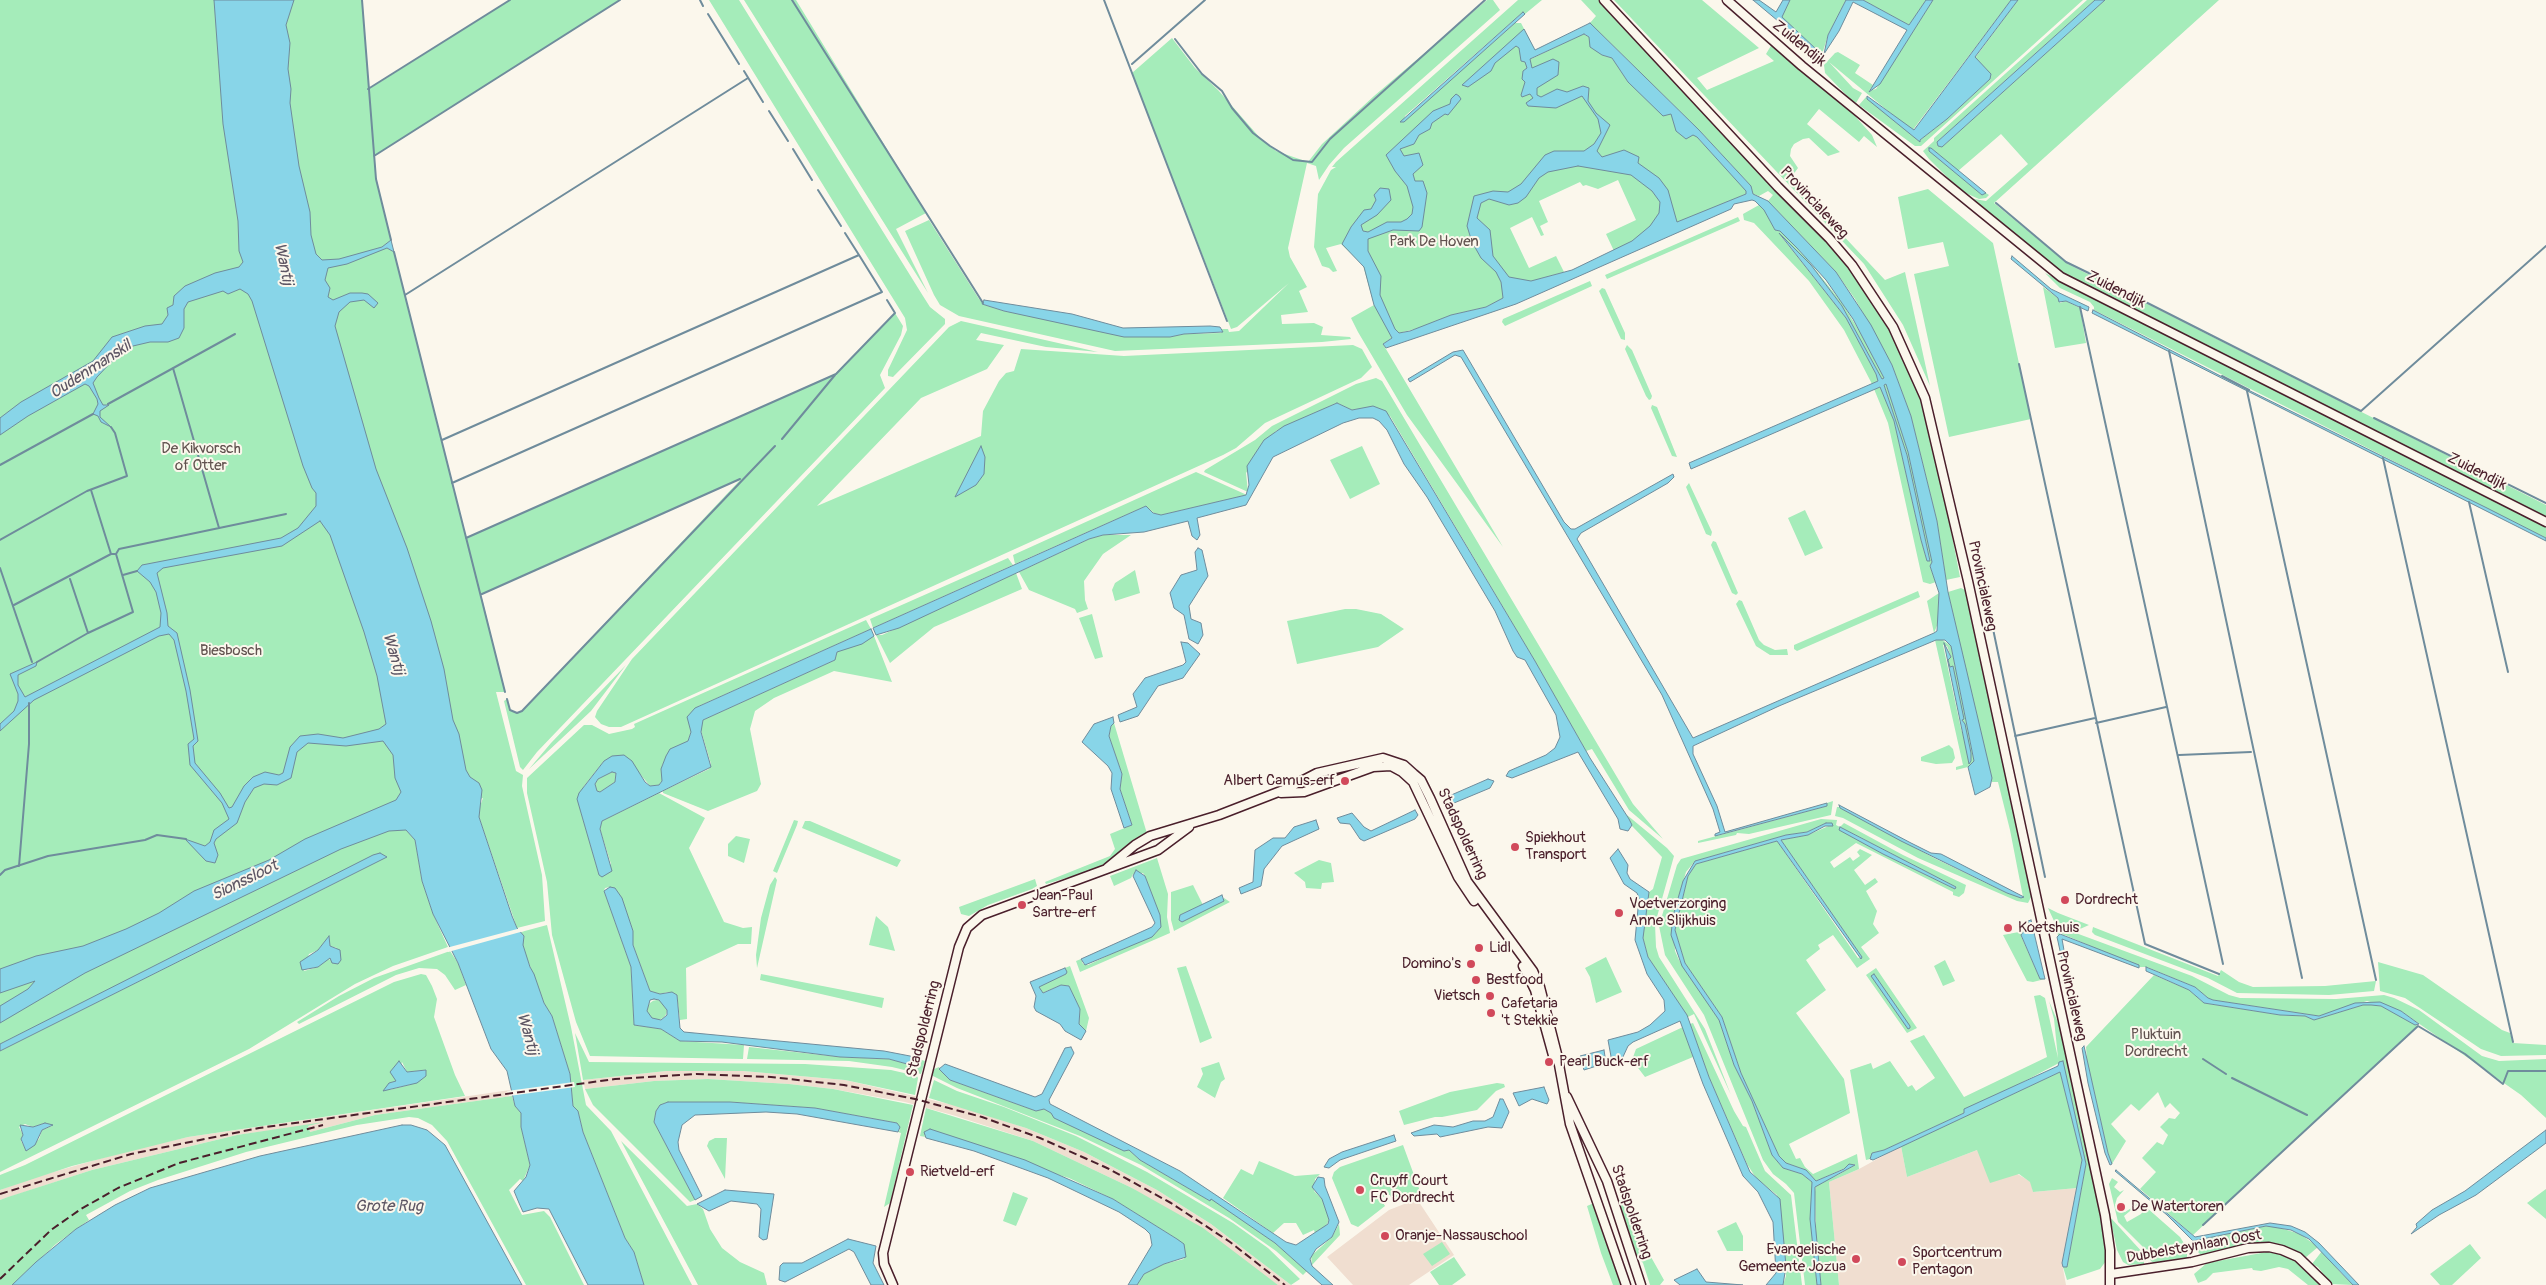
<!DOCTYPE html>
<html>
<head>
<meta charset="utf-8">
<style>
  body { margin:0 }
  canvas { display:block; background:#fbf7ec }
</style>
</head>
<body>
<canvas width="2546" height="1285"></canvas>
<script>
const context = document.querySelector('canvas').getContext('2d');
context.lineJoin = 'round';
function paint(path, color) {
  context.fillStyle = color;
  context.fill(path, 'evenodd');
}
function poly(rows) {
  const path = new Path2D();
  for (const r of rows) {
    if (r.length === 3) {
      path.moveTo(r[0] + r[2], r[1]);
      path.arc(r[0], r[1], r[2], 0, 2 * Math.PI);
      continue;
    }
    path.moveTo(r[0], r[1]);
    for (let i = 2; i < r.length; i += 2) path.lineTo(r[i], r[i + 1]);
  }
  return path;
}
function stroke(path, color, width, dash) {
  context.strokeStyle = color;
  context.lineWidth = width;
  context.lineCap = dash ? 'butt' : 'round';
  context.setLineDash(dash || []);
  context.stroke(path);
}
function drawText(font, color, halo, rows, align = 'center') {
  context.font = font + ' Pangolin,sans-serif';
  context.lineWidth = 4;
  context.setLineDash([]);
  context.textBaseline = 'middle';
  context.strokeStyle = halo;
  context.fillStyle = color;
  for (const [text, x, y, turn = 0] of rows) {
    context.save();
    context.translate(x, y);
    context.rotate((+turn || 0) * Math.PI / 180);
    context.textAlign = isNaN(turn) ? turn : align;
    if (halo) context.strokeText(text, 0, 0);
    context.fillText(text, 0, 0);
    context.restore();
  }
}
const built = poly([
  [666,1071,743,1071,845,1080,962,1107,1026,1128,1084,1152,1157,1190,1211,1224,1291,1285,1278,1285,1132,1188,1033,1141,956,1116,905,1102,833,1089,789,1084,708,1079,654,1081,585,1089,583,1080],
  [510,1090,512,1096,375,1115,310,1132,308,1126,317,1124,237,1135,92,1170,0,1200,0,1190,36,1177,127,1151,188,1137],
  [1901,1146,1907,1177,1977,1150,2031,1182,2033,1192,2077,1188,2062,1263,2066,1285,1839,1285,1829,1182,1859,1169],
  [1417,1199,1454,1255,1409,1285,1353,1285,1327,1257,1389,1210]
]);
const green = poly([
  [0,0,362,0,369,89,510,0,620,0,374,156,376,179,391,240,383,247,368,251,387,248,394,252,466,538,835,374,895,313,903,326,901,335,880,375,885,388,537,752,523,770,520,767,504,701,507,699,510,710,517,713,522,711,741,479,481,594,505,692,496,692,516,771,523,775,522,786,542,875,545,921,517,928,479,817,479,809,483,798,392,830,406,830,415,840,422,881,433,914,448,947,393,966,355,984,249,1049,0,1172,0,1051,387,857,0,1044],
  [329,937,330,946,337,948,332,960,328,959,318,967,304,971,309,954,318,950],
  [45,1123,52,1126,42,1130,39,1139,26,1150,21,1141,23,1135,19,1127,25,1124,33,1127],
  [709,0,739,0,923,296,930,307,945,319,945,324,893,377,888,376,888,370,907,330,905,318],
  [744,0,796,0,926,213,896,229,928,293],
  [1487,0,1493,0,1500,10,1344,148,1329,165,1319,180,1316,166,1307,163,1288,248,1290,257,1307,287,1299,291,1308,312,1281,315,1282,324,1314,323,1323,327,1321,335,1350,337,1351,339,1322,342,1115,351,959,316,940,305,934,295,905,231,929,220,979,299,983,302,982,304,1004,311,1170,337,1184,334,1221,333,1222,329,1228,329,1229,332,1239,331,1289,283,1237,327,1231,329,1132,73,1172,38,1195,68,1218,90,1261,139,1276,151,1308,162,1322,144,1374,96],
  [1518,0,1542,0,1525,14,1523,12,1405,116,1404,121,1515,23,1521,23,1535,50,1531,59,1583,34,1589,37,1602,55,1612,58,1628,82,1671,113,1697,137,1747,191,1746,194,1614,251,1606,234,1636,220,1618,180,1598,189,1586,185,1583,186,1580,182,1539,201,1548,222,1540,226,1544,235,1541,236,1532,217,1510,228,1529,268,1556,256,1564,272,1543,278,1486,307,1451,315,1423,327,1399,333,1383,344,1503,547,1407,415,1358,332,1351,318,1374,305,1363,265,1341,244,1326,248,1337,271,1333,272,1329,268,1322,266,1314,247,1318,194,1331,170,1336,167,1332,167,1336,162],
  [1581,0,1599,0,1847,262,1885,318,1921,396,1939,469,1960,577,1946,580,1937,521,1911,416,1892,365,1855,299,1836,272,1768,201,1773,195,1768,191,1759,196,1753,194,1751,186,1699,130,1590,23,1596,16],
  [1614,0,1702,0,1759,48,1697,78,1707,90,1774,61,1766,54,1772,44,1836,95,1872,135,1877,147,1864,136,1859,142,1819,109,1807,124,1840,152,1828,156,1809,138,1803,139,1794,144,1791,149,1790,156,1798,168,1790,179,1885,280,1905,272,1930,386,1903,325,1864,264],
  [1790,0,1846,0,1828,35,1821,58,1815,52,1816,49,1781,17],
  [1863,0,1926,0,1909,25],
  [1933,0,2011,0,1912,131,1829,62,1853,88,1862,93,1856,103,1850,99,1825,73,1824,65,1835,53,1838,52,1860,65,1855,73,1873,85,1869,91,1876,89],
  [2018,0,2083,0,1921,146,1915,146,1859,105,1866,97,1919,141,1947,119,1990,79,1986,69,1975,58],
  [2087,0,2095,0,1937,142,1938,146,1942,147,2105,0,2219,0,1994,203,2068,264,2546,505,2546,520,2058,271,1968,198,1986,201,2028,164,2001,134,1958,171,1931,148,1929,150,1982,195,1986,193,1989,195,1986,198,1979,199,1961,191,1929,159,1923,151,1934,141,1934,138],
  [1928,189,1993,243,2031,419,1949,437,1914,274,1949,266,1943,242,1908,249,1898,197],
  [1759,205,1765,210,1775,230,1780,231,1807,259,1842,303,1863,337,1884,378,1882,379,1842,306,1811,265,1780,235,1846,318,1876,374,1878,381,1875,383,1872,384,1844,330,1809,281,1754,223,1744,220,1743,214],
  [1738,217,1740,221,1607,279,1605,275],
  [2045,273,2546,527,2546,538,2094,310,2094,307,2090,302,2060,288],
  [1590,281,1592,286,1505,326,1502,322,1503,319],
  [2043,287,2058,298,2060,303,2066,301,2080,308,2086,343,2055,348],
  [1602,288,1605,289,1625,333,1625,340,1621,339,1599,291],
  [961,321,1098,352,1046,347,981,333,976,340,1004,345,987,369,921,398,817,506,981,436,983,411,999,381,1006,373,1014,371,1021,349,1124,356,1353,345,1362,349,1372,367,1361,378,1265,423,1236,448,1223,455,621,727,609,727,601,724,595,717,597,711,632,659,949,327],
  [1627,345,1632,350,1652,396,1651,399,1649,400,1646,396,1625,349],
  [1376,378,1382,381,1633,804,1663,839,1629,810,1592,749,1586,751,1535,661,1390,416,1358,409,1352,410,1337,403,1276,431,1246,473,1248,492,1204,472,1205,470,1255,440,1272,426,1356,384],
  [1886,384,1908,452,1929,543,1932,562,1930,567,1936,582,1930,584,1923,582,1888,423,1874,389,1880,387,1882,389,1894,421,1921,540,1927,561,1930,561,1907,455,1884,385],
  [1652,405,1657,407,1677,457,1672,456,1651,408],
  [1362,446,1380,484,1350,499,1330,460],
  [1196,472,1247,495,1161,515,1154,513,1146,506,1015,564,1013,555],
  [1689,483,1712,532,1711,536,1706,534,1686,487],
  [1805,510,1823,548,1805,556,1788,518],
  [1103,535,1131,535,1103,554,1084,581,1085,600,1088,609,1077,613,1075,609,1029,590,1019,572,1089,539],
  [1713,541,1716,542,1738,593,1736,595,1732,593,1711,545],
  [1008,558,1013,565,873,628,870,619],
  [1135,570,1140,593,1115,601,1112,590,1115,583],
  [1016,573,1022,589,934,627,890,663,876,635,882,635],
  [1961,588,1965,590,2024,862,2031,897,2028,903,2017,901,1918,858,1843,818,1835,816,1837,807,1839,807,1934,858,2007,893,2023,897,2010,830,1998,782,1992,782,1948,592],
  [1918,591,1920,597,1797,651,1794,649,1794,645],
  [1939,593,1938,623,1934,633,1927,601],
  [1739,600,1742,601,1759,640,1764,645,1775,650,1787,649,1788,655,1770,655,1756,646,1736,604],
  [1345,609,1356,609,1381,614,1404,629,1378,647,1297,664,1287,621],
  [1092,614,1103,657,1095,659,1079,618],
  [866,620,871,629,699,706,688,741,662,765,662,781,659,785,650,786,640,774,604,761,584,786,581,812,599,875,611,864,600,829,602,821,659,793,705,818,689,848,724,922,743,928,752,927,751,944,738,944,686,968,687,1019,680,1020,677,995,668,992,660,994,650,991,633,945,633,931,621,898,610,887,605,888,604,891,631,967,634,1025,661,1029,680,1041,744,1045,743,1059,590,1056,576,1022,552,935,547,882,527,793,527,778,584,725,592,725,609,734,632,729,635,727,634,724],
  [874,636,892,682,834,671,774,698,755,711,750,729,761,784,757,791,708,811,663,793,663,791,709,769,711,764,700,727,703,720,835,660,837,652],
  [1941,639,1951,646,1974,761,1968,767,1956,770,1956,767,1963,765,1935,640],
  [1943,645,1947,646,1951,657,1948,660,1950,667,1953,667,1969,752,1961,729],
  [626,665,591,711,529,769,551,743],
  [1114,723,1148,837,1103,867,1046,884,1045,882,1110,856,1115,849,1110,834,1132,825,1120,789,1122,774,1109,736,1111,726],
  [1949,745,1953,749,1955,758,1952,763,1936,764,1921,761,1921,757],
  [612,772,616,773,615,782,600,792,597,791,595,784,598,779],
  [1833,801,1831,815,1749,834,1737,833,1736,835,1698,843,1698,841,1827,806,1827,803],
  [1627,815,1667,848,1674,856,1655,924,1656,947,1659,957,1705,1029,1731,1095,1694,1014,1688,1017,1648,957,1643,938,1644,919,1649,892,1653,889,1662,857,1631,825],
  [1821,819,1837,820,1836,825,1840,827,1844,823,1903,855,1966,885,1964,893,1959,897,1953,895,1953,892,1856,843,1830,862,1834,868,1850,857,1853,861,1860,856,1857,852,1860,849,1872,855,1854,870,1865,885,1875,878,1878,882,1866,891,1877,911,1873,924,1879,933,1861,947,1870,959,1857,968,1833,935,1818,945,1820,949,1806,960,1826,990,1796,1013,1844,1079,1850,1113,1789,1144,1796,1159,1800,1158,1805,1167,1813,1174,1857,1154,1859,1169,1829,1182,1839,1285,1821,1285,1816,1235,1815,1192,1816,1185,1838,1175,1855,1165,1854,1164,1816,1181,1806,1170,1786,1163,1779,1156,1741,1073,1722,1017,1685,963,1675,930,1688,876,1696,864,1777,841,1858,958,1862,957,1781,840,1808,835,1833,824,1826,823,1807,832,1786,835,1695,861,1686,872,1673,916,1675,951,1679,960,1719,1020,1734,1065,1752,1101,1772,1155,1783,1168,1802,1174,1812,1182,1812,1240,1817,1285,1805,1285,1794,1193,1786,1184,1773,1174,1763,1160,1704,1015,1665,955,1659,926,1677,865,1681,859],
  [1840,827,1956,887,1955,889,1883,854,1840,830],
  [794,820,798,821,797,825,777,873,773,871],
  [805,821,810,821,901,860,897,867,802,828],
  [736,836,750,839,744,863,728,856,728,844],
  [1157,858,1168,894,1167,917,1170,933,1080,972,1076,961,1081,959,1083,964,1088,965,1156,933,1161,920,1145,876,1143,873,1133,874,1131,878,1114,886,1110,876],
  [1319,860,1331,863,1334,882,1322,883,1321,889,1306,888,1305,882,1294,873],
  [775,877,777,880,757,968,756,955,761,918,770,885],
  [1035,879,1037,886,1032,889,988,905,969,916,961,914,959,907],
  [1193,885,1203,905,1180,915,1182,922,1223,901,1224,898,1230,902,1174,931,1171,920,1171,892],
  [2048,908,2058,913,2089,925,2080,929,2054,921],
  [876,916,888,927,895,951,869,945],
  [547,925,571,1027,586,1105,611,1131,692,1285,644,1285,634,1252,625,1238,583,1132,578,1111,573,1106,570,1074,552,1016,544,1003,522,945,524,937,521,932],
  [2093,927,2218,976,2221,970,2239,982,2253,987,2325,986,2376,981,2374,991,2329,995,2237,993,2208,978,2095,935,2092,932],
  [2065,929,2192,976,2229,995,2240,998,2336,999,2384,995,2394,998,2419,1010,2482,1056,2499,1061,2546,1059,2546,1118,2521,1095,2401,1011,2367,1001,2319,1016,2213,1000,2208,998,2195,987,2147,967,2139,967,2065,935,2060,934,2058,936,2057,931],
  [2024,931,2021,936,2040,979,2045,979,2033,982,2027,981,2003,935],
  [450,951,458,963,466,985,455,990,445,975,437,969,419,968,396,975,299,1024,297,1022,339,996,374,978],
  [1606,957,1622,992,1596,1003,1590,977,1585,968],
  [1945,960,1955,981,1943,986,1934,966],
  [2378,962,2423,975,2502,1030,2510,1033,2513,1043,2546,1045,2546,1055,2501,1056,2481,1049,2405,998,2380,991],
  [1070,966,1089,1018,1086,1031,1079,1024,1080,1009,1069,986,1061,985,1042,993,1039,986,1066,974,1065,968],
  [1186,966,1212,1038,1200,1043,1177,968],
  [1876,968,1917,1028,1907,1033,1866,975],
  [421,974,426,975,432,986,437,999,434,1017,455,1075,465,1096,188,1137,72,1166,0,1190,0,1175,25,1165,394,982],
  [402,1062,407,1072,425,1070,426,1076,409,1085,389,1090,389,1083,396,1081],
  [761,974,884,998,882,1008,760,980],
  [2154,975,2189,990,2204,1003,2280,1015,2305,1016,2314,1020,2363,1005,2371,1005,2381,1006,2418,1026,2193,1235,2140,1189,2156,1172,2142,1158,2157,1142,2163,1145,2168,1135,2160,1127,2169,1118,2175,1119,2180,1113,2170,1103,2165,1108,2158,1092,2139,1111,2131,1104,2111,1124,2126,1141,2112,1164,2108,1153,2087,1060,2086,1047],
  [2040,995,2045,998,2058,1058,2054,1019,2049,1001,2062,1032,2101,1209,2106,1244,2106,1261,2100,1269,2067,1280,2063,1267,2067,1267,2086,1164,2059,1063,1964,1113,1884,1150,1872,1153,1870,1159,1866,1160,1850,1070,1871,1063,1873,1069,1890,1061,1908,1087,1912,1085,1916,1091,1935,1078,1910,1041,1924,1035,1964,1097,2047,1057,2034,996],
  [657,1010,10],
  [1693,1023,1734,1111,1743,1126,1746,1127,1765,1171,1791,1195,1802,1285,1783,1285,1786,1276,1777,1195,1756,1178,1747,1164,1709,1077,1690,1024],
  [1683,1027,1693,1057,1645,1077,1632,1060,1636,1049],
  [575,1033,589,1062,805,1064,891,1070,917,1076,918,1078,915,1095,845,1080,743,1071,666,1071,583,1080],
  [749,1047,840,1057,889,1059,907,1064,915,1061,915,1058,925,1061,921,1074,892,1067,849,1061,747,1059],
  [1219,1062,1225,1079,1221,1082,1215,1098,1197,1087,1203,1074,1201,1068],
  [939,1067,950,1080,1036,1111,1044,1109,1129,1150,1140,1160,1210,1201,1211,1198,1275,1243,1307,1271,1303,1275,1276,1251,1229,1218,1141,1165,1080,1136,957,1088,931,1075,932,1070],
  [2060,1072,2082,1160,2077,1188,2033,1192,2030,1182,2019,1174,1990,1183,1977,1150,1907,1177,1901,1146],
  [708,1079,789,1084,833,1089,913,1105,890,1203,884,1207,901,1133,898,1132,900,1130,897,1123,815,1108,730,1102,668,1102,661,1105,656,1111,654,1122,695,1200,690,1202,593,1105,585,1089,654,1081],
  [934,1080,957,1091,1004,1107,1076,1136,1147,1172,1233,1223,1268,1248,1300,1279,1291,1285,1211,1224,1157,1190,1084,1152,1026,1128,929,1098],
  [1497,1083,1504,1084,1505,1087,1496,1091,1477,1110,1442,1117,1435,1117,1404,1125,1399,1111,1450,1092],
  [512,1096,515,1106,521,1113,521,1127,530,1165,523,1181,520,1179,509,1190,522,1215,544,1211,550,1217,584,1285,526,1285,447,1141,432,1125,418,1118,409,1117,357,1125,246,1152,158,1180,130,1191,86,1215,89,1220,56,1244,12,1285,0,1285,0,1200,8,1197,92,1170,237,1135,324,1122,308,1126,310,1132,375,1115],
  [926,1108,1033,1141,1132,1188,1203,1228,1278,1285,1137,1285,1144,1274,1164,1264,1184,1259,1177,1239,1113,1199,1069,1178,924,1135,926,1137,920,1136],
  [715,1138,727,1138,725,1179,707,1146,709,1141],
  [621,1141,687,1206,697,1204,703,1209,710,1229,722,1248,740,1262,764,1273,767,1285,698,1285],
  [1403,1145,1421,1194,1413,1194,1393,1202,1390,1195,1386,1195,1381,1199,1385,1206,1358,1227,1351,1224,1332,1178,1334,1172,1340,1167],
  [1259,1161,1295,1176,1320,1174,1315,1179,1314,1191,1322,1199,1327,1211,1329,1220,1325,1228,1315,1233,1314,1230,1303,1235,1296,1223,1284,1223,1273,1233,1223,1198,1241,1169,1253,1175],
  [2112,1178,2118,1182,2114,1187,2120,1192,2124,1190,2117,1198,2115,1205,2119,1212,2125,1212,2136,1205,2138,1201,2141,1202,2124,1216,2127,1222,2141,1214,2146,1207,2180,1237,2187,1248,2187,1259,2154,1263,2151,1261,2143,1247,2118,1222,2109,1184],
  [2546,1189,2546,1219,2527,1203],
  [1013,1192,1028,1198,1016,1226,1003,1221],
  [1624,1199,1645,1255,1651,1257,1664,1280,1660,1285,1650,1285,1643,1263,1634,1253,1618,1201],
  [1594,1203,1623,1285,1613,1285,1601,1253,1587,1206],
  [2110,1217,2144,1254,2144,1264,2128,1265,2123,1262,2117,1250],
  [1736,1222,1743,1236,1743,1251,1727,1251,1717,1231],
  [1339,1224,1340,1235,1312,1265,1311,1256,1332,1237],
  [2266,1226,2277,1227,2300,1234,2318,1247,2305,1258,2289,1248,2265,1243,2202,1256,2198,1252,2194,1241],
  [1442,1242,1450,1254,1432,1266,1423,1254],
  [2470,1244,2481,1258,2452,1285,2440,1285,2430,1274],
  [2322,1251,2340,1272,2353,1285,2331,1284,2318,1267,2312,1264],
  [2267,1252,2283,1255,2295,1261,2320,1285,2308,1285,2288,1269,2279,1267,2261,1271,2253,1270,2252,1268,2213,1273,2206,1280,2198,1283,2194,1274,2207,1263],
  [1454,1257,1466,1275,1452,1285,1439,1285,1430,1272]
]);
const water = poly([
  [214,0,294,0,286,25,290,43,288,69,291,89,290,103,299,166,310,212,311,235,316,254,322,260,339,259,382,247,391,240,394,252,387,248,347,264,328,268,325,280,330,288,328,297,333,300,350,293,362,293,368,294,378,303,374,308,364,300,350,302,339,312,335,326,376,469,407,548,431,621,444,669,453,720,459,734,466,770,470,777,479,783,482,790,479,817,512,916,517,928,524,936,523,945,530,967,534,974,544,1003,552,1016,570,1074,573,1106,578,1111,583,1132,625,1238,634,1252,644,1285,588,1285,549,1209,537,1208,523,1212,519,1203,514,1191,526,1177,530,1165,521,1127,521,1113,515,1106,507,1071,491,1049,458,963,433,914,422,881,415,840,406,830,389,831,341,849,85,973,0,1023,0,1006,28,989,35,981,0,993,0,969,36,956,83,946,126,929,159,913,194,891,269,860,305,839,396,800,401,792,395,778,393,755,383,741,346,746,308,743,297,752,291,778,277,785,264,784,254,788,245,802,237,823,216,839,214,843,218,855,215,863,206,861,185,839,205,846,210,842,214,830,229,819,222,803,190,765,188,744,194,739,186,691,174,640,169,634,159,636,34,700,0,731,0,724,14,711,18,701,18,694,10,674,37,662,36,666,18,675,18,685,25,697,160,627,161,613,156,592,150,582,137,571,142,565,281,538,298,528,316,506,316,493,312,488,303,466,252,301,248,294,240,289,228,294,223,291,188,302,184,309,184,328,179,338,168,342,150,342,133,346,115,358,97,377,93,383,99,398,103,405,109,405,100,411,100,417,111,427,101,422,98,416,93,414,98,404,97,399,89,386,85,384,28,416,0,435,0,418,21,402,93,361,112,337,145,326,162,324,168,315,167,308,173,305,174,296,185,286,215,273,239,267,243,262,239,251,238,221,223,124,214,0],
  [320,521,330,535,364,632,377,676,386,724,379,729,343,738,318,734,300,736,290,747,283,773,279,775,265,772,253,777,244,786,232,807,229,808,220,793,195,763,193,746,198,741,190,690,177,633,168,626,167,613,157,573,163,568,282,546,320,521],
  [1753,0,1759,0,1776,12,1783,0,1790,0,1782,17,1816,49,1815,52,1753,0],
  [1846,0,1863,0,1909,25,1926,0,1933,0,1880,84,1869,92,1907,30,1853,2,1839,31,1824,54,1828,35,1846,0],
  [2011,0,2018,0,1975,57,1991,74,1990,79,1947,119,1920,140,1920,142,1867,99,1867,96,1914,130,2011,0],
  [2095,0,2105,0,1942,147,1938,146,1937,142,2095,0],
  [1523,12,1525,14,1404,122,1400,122,1523,12],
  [1590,23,1699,130,1751,186,1753,194,1768,201,1836,272,1871,325,1892,365,1911,416,1937,521,1948,592,1992,778,1990,787,1975,795,1968,767,1974,761,1951,646,1945,640,1936,640,1779,706,1693,746,1693,754,1717,806,1725,832,1827,803,1827,806,1715,836,1715,834,1720,832,1713,809,1662,695,1461,357,1455,355,1410,382,1408,379,1453,352,1463,350,1564,522,1571,529,1575,529,1673,474,1674,477,1668,483,1581,533,1577,539,1693,738,1934,633,1937,631,1939,593,1930,566,1932,562,1908,452,1886,384,1884,385,1907,455,1930,561,1927,561,1921,540,1894,421,1880,387,1691,469,1689,463,1878,381,1876,374,1846,318,1779,233,1811,265,1842,306,1882,379,1884,378,1853,319,1826,280,1797,248,1780,231,1775,230,1764,210,1755,201,1752,200,1734,204,1731,209,1516,304,1386,348,1383,344,1392,338,1374,305,1364,267,1342,244,1351,227,1364,210,1371,209,1376,200,1374,195,1380,188,1389,189,1391,200,1377,215,1361,225,1363,231,1368,232,1387,222,1401,222,1407,219,1412,214,1413,207,1407,186,1395,171,1386,155,1433,111,1450,104,1451,99,1456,94,1459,96,1461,99,1448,115,1445,114,1432,123,1430,129,1419,135,1414,144,1400,149,1404,156,1419,153,1423,165,1413,174,1415,181,1423,181,1427,193,1422,227,1419,231,1393,230,1368,239,1368,251,1381,276,1380,295,1395,329,1399,333,1410,331,1451,315,1486,307,1503,298,1501,282,1496,272,1481,258,1472,242,1467,226,1474,196,1493,191,1508,192,1521,184,1545,155,1554,151,1584,151,1594,144,1601,133,1598,119,1582,96,1556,108,1528,106,1526,103,1533,98,1530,94,1522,97,1521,95,1525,82,1522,79,1523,71,1527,68,1525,62,1521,61,1519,48,1516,46,1495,63,1491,71,1468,87,1462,85,1524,29,1535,50,1590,23],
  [1584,34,1589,37,1590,47,1602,55,1612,58,1628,82,1663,116,1671,114,1676,131,1686,139,1693,135,1697,137,1746,191,1746,194,1677,222,1668,190,1659,178,1638,163,1639,157,1624,150,1602,157,1597,151,1610,125,1596,113,1588,101,1589,88,1583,86,1567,92,1557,89,1541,97,1537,95,1537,88,1558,75,1559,62,1553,59,1532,68,1530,59,1584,34],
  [1578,166,1631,175,1652,191,1660,202,1659,213,1650,226,1632,241,1572,270,1531,281,1509,277,1493,256,1490,230,1477,218,1481,203,1489,199,1509,205,1518,203,1526,197,1539,178,1548,172,1578,166],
  [1929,148,1931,148,1986,193,1982,195,1929,151,1929,148],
  [2012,256,2051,289,2089,307,2088,311,2066,301,2059,302,2058,298,2011,259,2012,256],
  [984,300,1072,314,1123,328,1210,326,1220,327,1223,332,1184,334,1170,337,1124,337,1004,311,982,304,984,300],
  [2093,310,2236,384,2487,508,2546,538,2546,541,2092,313,2093,310],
  [1337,403,1352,410,1373,406,1386,411,1535,661,1590,758,1629,819,1632,825,1628,831,1620,829,1618,819,1578,752,1512,778,1506,776,1509,771,1546,755,1555,748,1560,737,1556,715,1525,660,1517,657,1513,651,1495,611,1427,497,1404,464,1387,430,1379,421,1373,418,1359,418,1343,423,1273,457,1246,505,1197,518,1200,535,1197,540,1192,536,1188,521,1144,532,1103,535,1089,539,899,628,876,635,873,628,1146,506,1153,513,1161,515,1246,495,1249,485,1247,466,1264,440,1284,426,1337,403],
  [981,446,985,457,984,474,976,485,955,497,981,446],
  [1198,548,1202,550,1208,576,1189,606,1191,619,1201,623,1203,635,1198,644,1189,639,1184,615,1174,608,1170,593,1181,575,1197,570,1195,552,1198,548],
  [871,629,874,636,862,644,837,652,835,660,703,720,701,732,711,767,602,821,600,829,612,871,602,877,599,875,577,799,579,793,604,761,612,756,624,755,632,761,645,782,650,786,659,785,662,781,661,769,666,756,670,749,688,741,691,732,687,717,695,708,871,629],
  [612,772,616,773,615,782,600,792,597,791,595,784,598,779,612,772],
  [1181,642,1188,643,1200,654,1183,678,1158,686,1138,716,1120,722,1118,715,1137,707,1133,694,1145,678,1183,665,1186,662,1181,642],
  [1944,643,1951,657,1948,660,1950,667,1953,666,1964,719,1962,720,1965,724,1971,753,1971,761,1969,764,1944,643],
  [1113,717,1114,723,1111,726,1109,736,1122,774,1120,789,1132,825,1124,828,1111,789,1112,773,1108,766,1082,742,1094,724,1113,717],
  [1488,779,1494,781,1490,788,1454,803,1447,801,1449,796,1488,779],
  [1839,805,1911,843,1931,853,1941,854,2024,897,2021,898,2007,893,1901,841,1840,808,1839,805],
  [1415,810,1418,815,1415,819,1364,841,1360,839,1350,824,1340,823,1337,818,1352,813,1364,827,1371,831,1415,810],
  [1316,820,1319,829,1282,846,1264,869,1261,886,1241,894,1239,888,1253,882,1255,850,1273,838,1285,838,1294,827,1316,820],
  [1826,823,1832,823,1833,826,1825,826,1808,835,1781,840,1862,957,1861,959,1777,841,1696,864,1688,876,1675,930,1685,963,1722,1017,1741,1073,1779,1156,1786,1163,1806,1170,1816,1181,1844,1169,1849,1164,1855,1165,1815,1187,1815,1221,1821,1285,1817,1285,1810,1219,1812,1182,1802,1174,1783,1168,1772,1155,1752,1101,1734,1065,1719,1020,1682,966,1671,935,1673,916,1683,881,1695,861,1786,835,1807,832,1826,823],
  [1840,827,1956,887,1955,889,1883,854,1839,830,1840,827],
  [1618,849,1628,865,1627,873,1630,879,1649,892,1643,938,1648,957,1687,1015,1709,1077,1750,1172,1780,1199,1786,1266,1783,1285,1766,1285,1776,1273,1773,1222,1758,1192,1743,1176,1703,1084,1680,1021,1633,1042,1628,1046,1622,1059,1612,1062,1608,1040,1638,1032,1650,1025,1665,1011,1664,1000,1647,974,1635,940,1639,898,1637,893,1624,884,1610,858,1618,849],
  [380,853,387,857,0,1051,0,1044,373,855,380,853],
  [1136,870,1145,876,1160,915,1161,927,1152,937,1085,965,1081,959,1152,927,1155,923,1133,876,1136,870],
  [610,887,615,888,622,898,633,931,633,945,650,991,660,994,672,992,677,995,680,1028,684,1032,884,1051,910,1056,915,1058,916,1061,907,1064,889,1059,840,1057,722,1042,680,1041,661,1029,634,1025,631,967,604,891,610,887],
  [654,999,659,1000,667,1010,667,1015,661,1020,652,1018,647,1011,650,1000,654,999],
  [1222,895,1224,901,1182,922,1179,920,1180,915,1222,895],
  [2031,920,2045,979,2040,979,2021,935,2024,931,2030,930,2028,921,2031,920],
  [2060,934,2139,965,2139,968,2062,939,2069,978,2066,978,2057,937,2060,934],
  [329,936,330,946,340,950,341,960,338,964,332,963,330,958,318,967,302,970,300,962,318,950,329,936],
  [2146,967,2195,987,2208,998,2213,1000,2319,1016,2355,1003,2380,1002,2401,1011,2419,1024,2415,1025,2381,1006,2371,1005,2363,1005,2314,1020,2305,1016,2280,1015,2204,1003,2189,990,2146,971,2146,967],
  [1065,968,1067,972,1066,974,1039,987,1043,993,1061,985,1069,986,1080,1009,1079,1024,1086,1031,1081,1040,1065,1031,1060,1024,1036,1011,1034,1007,1036,996,1030,982,1065,968],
  [1874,974,1910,1026,1910,1028,1908,1029,1871,976,1874,974],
  [2084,1046,2108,1153,2112,1164,2110,1165,2105,1153,2088,1083,2082,1048,2084,1046],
  [1071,1047,1074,1053,1049,1100,1050,1104,1180,1171,1286,1242,1296,1245,1328,1224,1329,1220,1322,1199,1312,1187,1318,1177,1324,1178,1325,1186,1339,1222,1332,1237,1316,1249,1310,1259,1312,1266,1333,1285,1322,1285,1275,1243,1211,1199,1210,1201,1140,1160,1129,1150,1124,1151,1054,1118,1051,1113,1044,1109,1036,1111,950,1080,939,1069,945,1064,1035,1097,1042,1094,1065,1048,1071,1047],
  [1604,1050,1606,1063,1584,1070,1580,1056,1604,1050],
  [399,1061,407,1072,426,1070,426,1076,417,1083,383,1091,389,1083,396,1081,390,1072,399,1061],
  [2063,1061,2086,1164,2067,1267,2063,1267,2062,1263,2082,1160,2060,1072,1873,1160,1870,1159,1872,1153,1884,1150,1964,1113,1964,1109,2058,1066,2059,1062,2063,1061],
  [1544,1087,1549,1100,1547,1104,1532,1099,1519,1106,1513,1093,1544,1087],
  [1500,1099,1503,1099,1509,1112,1502,1128,1488,1127,1440,1137,1437,1134,1414,1136,1411,1133,1434,1125,1453,1127,1473,1121,1485,1121,1493,1117,1500,1099],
  [668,1102,730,1102,815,1108,897,1123,900,1127,898,1132,797,1114,766,1112,695,1115,682,1125,678,1142,679,1150,702,1196,695,1200,654,1122,656,1111,660,1105,668,1102],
  [45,1123,53,1125,42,1130,35,1145,26,1151,21,1139,23,1135,20,1125,33,1127,45,1123],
  [402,1125,411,1125,427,1130,445,1145,522,1285,12,1285,36,1262,76,1229,115,1205,150,1188,260,1156,402,1125],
  [930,1129,1025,1160,1113,1199,1177,1239,1184,1244,1186,1257,1164,1264,1144,1274,1137,1285,1128,1285,1152,1245,1150,1234,1145,1229,1119,1212,1048,1178,974,1151,926,1138,924,1132,930,1129],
  [2546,1130,2546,1143,2476,1195,2439,1215,2411,1234,2417,1227,2416,1224,2432,1210,2465,1191,2546,1130],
  [1394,1135,1396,1141,1340,1160,1329,1168,1324,1167,1329,1159,1342,1152,1394,1135],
  [2116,1170,2195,1237,2270,1223,2291,1226,2305,1232,2319,1243,2359,1285,2353,1285,2309,1239,2291,1230,2266,1226,2193,1241,2167,1215,2115,1171,2116,1170],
  [725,1190,774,1194,767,1239,763,1240,759,1237,761,1209,757,1204,731,1201,709,1211,697,1204,725,1190],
  [848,1239,876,1246,873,1263,884,1285,871,1285,854,1252,849,1249,785,1282,779,1280,780,1266,783,1263,802,1263,848,1239],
  [1697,1269,1706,1282,1743,1285,1680,1285,1674,1280,1697,1269]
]);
const pier = poly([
  [521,928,524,931,448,952,446,948],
  [574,1082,575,1087,509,1096,507,1091]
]);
const stream = poly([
  [362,0,376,179,391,240],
  [700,0,703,6],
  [792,0,983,303],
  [1104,0,1227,321],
  [708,14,739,64],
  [1175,39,1202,74,1222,91,1232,108,1253,133,1270,146,1293,160,1312,162,1330,139,1485,0],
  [1132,64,1205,0],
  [744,71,763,102],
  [368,89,510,0],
  [769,111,788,141],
  [793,149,812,180],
  [374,156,620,0],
  [818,190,841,226],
  [1996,203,2066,262,2099,278],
  [394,252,505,692],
  [2110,284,2361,411,2546,246],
  [405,295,748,78],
  [2080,307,2223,964],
  [2169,351,2302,978],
  [2019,364,2145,944,2219,974],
  [173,368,219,528],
  [2222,376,2249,390],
  [2247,391,2376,980],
  [108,404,235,334],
  [2374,418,2546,503],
  [782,439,835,375],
  [442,440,859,255,845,233],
  [2383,458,2513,1042],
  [0,465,93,414],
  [452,483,882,292,859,255],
  [91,490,111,554],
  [2469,502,2508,672],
  [466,538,836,374,895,313,887,300],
  [0,540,87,491,127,476,115,433,111,427],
  [0,568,32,662],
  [123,575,137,571],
  [70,579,88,633],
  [482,594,740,479],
  [14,605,111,554,116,554,119,549,286,514],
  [1988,605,2045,877],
  [37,662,88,633,133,612,116,554],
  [507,699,510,710,517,713,522,711,775,446],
  [2096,723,2166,707],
  [2015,736,2095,718],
  [2179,755,2251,752],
  [19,866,29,744,29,703],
  [0,875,5,870,48,856,145,840,157,835,186,839],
  [2203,1059,2226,1074],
  [2232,1078,2307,1115],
  [2203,1225,2418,1026,2465,1054,2503,1084,2508,1071,2546,1071]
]);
const secondary = poly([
  [1604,0,1778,187,1829,238,1852,265,1893,327,1925,398,1968,581,2105,1215,2110,1250,2110,1285],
  [1727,0,1802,66,2061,277,2546,522],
  [1281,793,1304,792,1373,767,1391,766,1402,772,1413,782,1458,877,1474,901],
  [1107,868,1135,845,1150,836,1219,815,1286,789,1317,773,1383,758,1404,765,1414,774,1421,780,1430,798,1467,881,1533,971,1540,987,1557,1054,1570,1124,1626,1285],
  [1523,966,1535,990,1554,1059],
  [1567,1097,1607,1181,1641,1285],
  [2111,1274,2192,1262,2248,1248,2269,1247,2282,1250,2298,1257,2327,1285],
  [893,1285,884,1264,883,1253,959,947,967,928,982,915,1158,850,1189,827]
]);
const rail = poly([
  [0,1194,131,1154,259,1128,615,1079,696,1074,771,1077,844,1085,915,1099,982,1117,1040,1138,1107,1168,1171,1203,1230,1242,1285,1285],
  [0,1279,51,1230,81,1209,118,1188,179,1163,323,1125]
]);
const markers = [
  [1345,781,5,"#d1495b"],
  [1515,847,5,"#d1495b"],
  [2065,900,5,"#d1495b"],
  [1022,905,5,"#d1495b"],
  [1619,913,5,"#d1495b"],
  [2008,928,5,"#d1495b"],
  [1479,948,5,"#d1495b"],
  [1471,964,5,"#d1495b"],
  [1476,980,5,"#d1495b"],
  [1490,996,5,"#d1495b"],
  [1491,1013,5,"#d1495b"],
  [1549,1062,5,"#d1495b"],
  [910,1172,5,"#d1495b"],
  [1360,1190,5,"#d1495b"],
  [2121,1207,5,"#d1495b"],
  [1385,1236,5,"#d1495b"],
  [1856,1259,5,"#d1495b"],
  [1902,1262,5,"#d1495b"]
];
const streetNames = [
  ["Zuidendijk",1799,44,39],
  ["Provincialeweg",1814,203,47],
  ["Zuidendijk",2116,290,27],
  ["Zuidendijk",2477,472,27],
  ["Provincialeweg",1982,586,78],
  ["Stadspolderring",1462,834,65],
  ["Provincialeweg",2071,996,77],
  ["Stadspolderring",924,1029,-76],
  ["Stadspolderring",1631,1212,71],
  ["Dubbelsteynlaan Oost",2194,1247,-10]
];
const parkNames = [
  ["Park De Hoven",1434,242],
  ["De Kikvorsch",201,449],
  ["of Otter",201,466],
  ["Biesbosch",231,651],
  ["Pluktuin",2156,1035],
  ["Dordrecht",2156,1052]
];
const poiNames = [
  ["Albert Camus-erf",1335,781,"right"],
  ["Spiekhout",1525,838],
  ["Transport",1525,855],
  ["Jean-Paul",1032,896],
  ["Sartre-erf",1032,913],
  ["Dordrecht",2075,900],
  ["Voetverzorging",1629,904],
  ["Anne Slijkhuis",1629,921],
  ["Koetshuis",2018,928],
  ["Lidl",1489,948],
  ["Domino's",1461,964,"right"],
  ["Bestfood",1486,980],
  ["Vietsch",1480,996,"right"],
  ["Cafetaria",1501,1004],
  ["'t Stekkie",1501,1021],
  ["Pearl Buck-erf",1559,1062],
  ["Rietveld-erf",920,1172],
  ["Cruyff Court",1370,1181],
  ["FC Dordrecht",1370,1198],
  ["De Watertoren",2131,1207],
  ["Oranje-Nassauschool",1395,1236],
  ["Evangelische",1846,1250,"right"],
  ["Gemeente Jozua",1846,1267,"right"],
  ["Sportcentrum",1912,1253],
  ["Pentagon",1912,1270]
];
const waterNames = [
  ["Wantij",283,264,78],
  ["Oudenmanskil",91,370,-33],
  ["Wantij",393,654,74],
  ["Sionssloot",245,881,-26],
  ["Wantij",527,1034,75],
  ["Grote Rug",389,1207]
];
paint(built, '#f0ded0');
paint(green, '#a5ecba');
paint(water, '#88d5e8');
stroke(water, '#6f8c9c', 1);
paint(pier, '#fbf7ec');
stroke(stream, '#6f8c9c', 2);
stroke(secondary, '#4a1f2b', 11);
stroke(secondary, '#fbf7ec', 8);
stroke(rail, '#4a1f2b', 2, [8, 4]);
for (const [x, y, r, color] of markers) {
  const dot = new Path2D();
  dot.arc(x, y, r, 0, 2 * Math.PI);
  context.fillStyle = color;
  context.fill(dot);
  stroke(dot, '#fbf7ec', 2);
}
drawText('15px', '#4a1f2b', '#fbf7ec', streetNames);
drawText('15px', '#61524f', '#fbf7ec', parkNames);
drawText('15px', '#4a1f2b', '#fbf7ec', poiNames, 'left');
drawText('italic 16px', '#5d5664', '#fbf7ec', waterNames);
</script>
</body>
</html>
